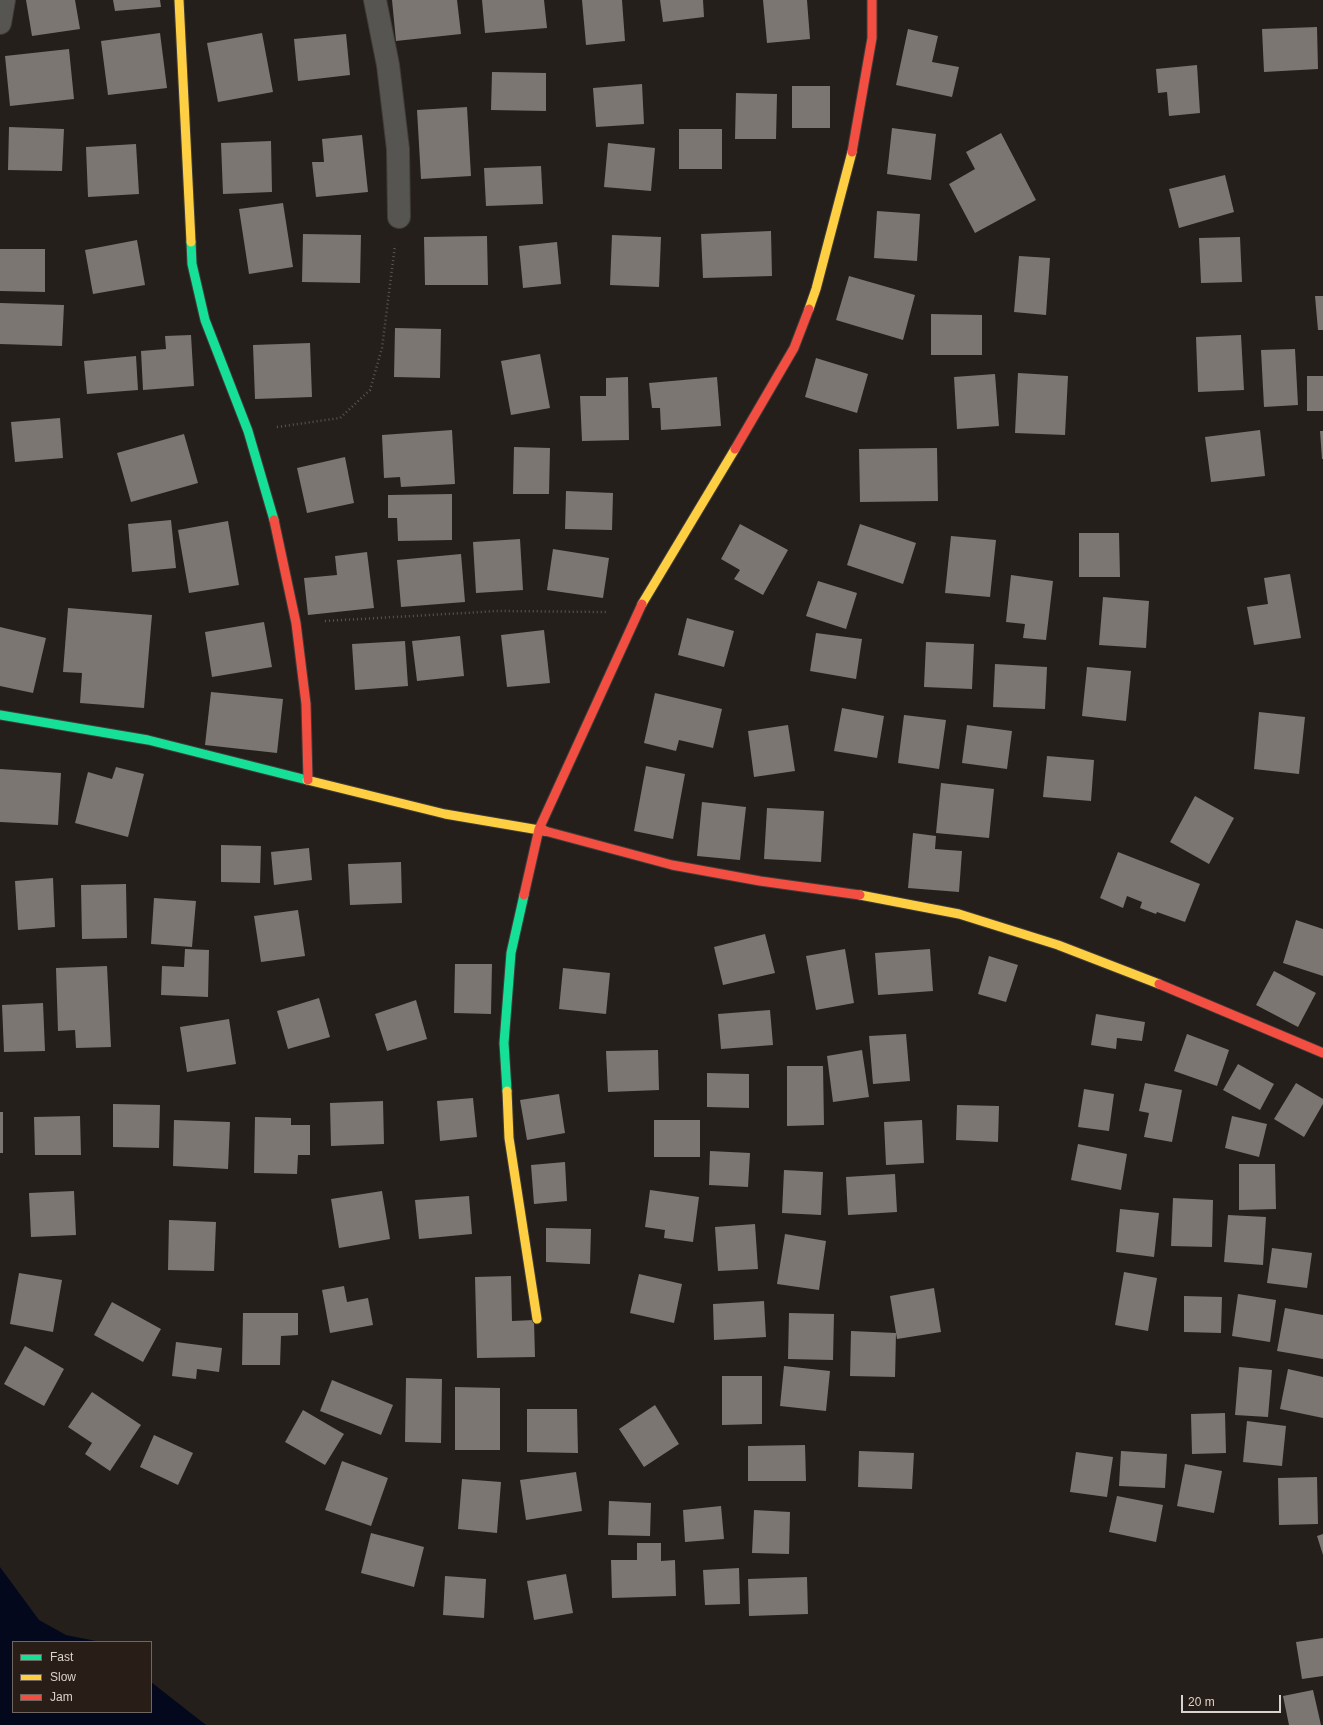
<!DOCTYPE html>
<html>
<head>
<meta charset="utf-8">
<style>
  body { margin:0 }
  #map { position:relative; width:1323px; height:1725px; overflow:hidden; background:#251f1b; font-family:Arial,sans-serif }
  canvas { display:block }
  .legend { position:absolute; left:12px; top:1641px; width:140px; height:72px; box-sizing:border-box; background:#291e17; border:1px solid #6f6660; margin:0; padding:5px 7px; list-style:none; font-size:12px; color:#d9d2cd }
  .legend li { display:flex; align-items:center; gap:8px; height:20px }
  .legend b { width:20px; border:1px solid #6f6660 }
  .scale { position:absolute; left:1181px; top:1695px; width:100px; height:18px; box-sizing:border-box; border:2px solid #d9d2cd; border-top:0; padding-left:5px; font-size:12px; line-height:14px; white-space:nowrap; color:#d9d2cd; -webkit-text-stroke:3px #291e17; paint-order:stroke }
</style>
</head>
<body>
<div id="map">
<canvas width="1323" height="1725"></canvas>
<ul class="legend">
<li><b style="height:5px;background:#16e098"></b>Fast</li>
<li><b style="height:5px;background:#ffcf43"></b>Slow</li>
<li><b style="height:5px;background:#f24e42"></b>Jam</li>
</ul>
<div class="scale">20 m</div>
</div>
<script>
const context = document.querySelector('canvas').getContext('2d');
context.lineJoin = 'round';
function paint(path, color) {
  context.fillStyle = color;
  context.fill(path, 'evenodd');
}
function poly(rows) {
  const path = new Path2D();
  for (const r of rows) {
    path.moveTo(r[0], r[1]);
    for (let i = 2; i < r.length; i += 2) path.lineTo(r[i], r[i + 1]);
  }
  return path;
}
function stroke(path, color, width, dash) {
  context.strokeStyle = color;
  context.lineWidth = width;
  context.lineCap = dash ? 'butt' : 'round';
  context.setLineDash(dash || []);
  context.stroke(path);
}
const water = poly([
  [0,1567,39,1620,66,1635,101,1642,13,1642,13,1712,151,1712,151,1682,206,1725,0,1725]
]);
const building = poly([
  [26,0,75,0,80,29,32,36],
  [113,0,160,0,161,7,115,11],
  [392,0,457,0,461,34,396,41],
  [482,0,544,0,547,28,485,33],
  [582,0,622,0,625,41,586,45],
  [660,0,703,0,704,17,663,22],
  [763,0,807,0,810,39,767,43],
  [1317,27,1318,69,1264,72,1262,29],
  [908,29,938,36,932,62,959,67,952,97,896,85],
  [160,33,167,88,108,95,101,41],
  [262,33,273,92,218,102,207,43],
  [346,34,350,75,298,81,294,39],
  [69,49,74,99,10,106,5,56],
  [1197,65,1200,113,1169,116,1167,92,1158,93,1156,69],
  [492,72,546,73,546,111,491,110],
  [642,84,644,124,596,127,593,88],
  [792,86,830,86,830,128,792,128],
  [736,93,777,94,776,139,735,139],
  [467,107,471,176,421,179,417,110],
  [9,127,64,129,62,171,8,170],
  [892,128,936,134,931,180,887,174],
  [679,129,722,129,722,169,679,169],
  [1001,133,1036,200,975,233,949,184,975,169,966,152],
  [362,135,368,192,316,197,312,162,324,162,322,139],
  [271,141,272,192,223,194,221,143],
  [608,143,655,148,651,191,604,187],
  [136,144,139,194,88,197,86,147],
  [541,166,543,204,486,206,484,168],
  [1225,175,1234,212,1179,228,1169,189],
  [283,203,293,267,249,274,239,209],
  [877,211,920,214,917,261,874,258],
  [771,231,772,276,703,278,701,234],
  [303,234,361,235,360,283,302,282],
  [612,235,661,237,659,287,610,285],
  [487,236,488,285,425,285,424,237],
  [1240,237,1242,282,1201,283,1199,238],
  [137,240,145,285,93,294,85,250],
  [557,242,561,284,523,288,519,246],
  [0,249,45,249,45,292,0,291],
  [1019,256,1050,258,1046,315,1014,312],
  [849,276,915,295,903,340,836,320],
  [1315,296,1323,296,1323,330,1318,330],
  [0,303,64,305,62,346,0,344],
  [931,314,982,315,982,355,931,355],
  [395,328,441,329,440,378,394,377],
  [191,335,194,386,143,390,141,351,166,349,165,336],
  [1241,335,1244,390,1198,392,1196,337],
  [310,343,312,397,255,399,253,345],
  [1295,349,1298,405,1264,407,1261,350],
  [540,354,550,408,511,415,501,361],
  [136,356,138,390,87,394,84,361],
  [816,358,868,374,857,413,805,397],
  [1018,373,1068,376,1065,435,1015,433],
  [995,374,999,426,957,429,954,377],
  [1307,376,1323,376,1323,411,1307,411],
  [628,377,629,440,582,441,580,396,606,396,606,378],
  [717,377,721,426,661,430,660,408,652,408,649,383],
  [60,418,63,458,15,462,11,422],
  [452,430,455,484,401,487,400,477,384,478,382,435],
  [1260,430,1265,476,1211,482,1205,437],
  [1320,431,1323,431,1323,459,1322,459],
  [184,434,198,483,131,502,117,453],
  [514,447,550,448,549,494,513,494],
  [937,448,938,501,860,502,859,449],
  [345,457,354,503,307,513,297,468],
  [566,491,613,493,612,530,565,529],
  [452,494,452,540,398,541,397,518,388,518,388,495],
  [171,520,176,568,132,572,128,524],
  [228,521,239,585,189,593,178,530],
  [740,524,788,550,763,595,734,579,740,570,721,559],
  [860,524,916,543,903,584,847,565],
  [1079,533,1119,533,1120,577,1079,577],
  [951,536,996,540,990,597,945,593],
  [520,539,523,590,476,593,473,542],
  [553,549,609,558,603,598,547,590],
  [367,552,374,608,308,615,304,578,337,575,335,556],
  [461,554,465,602,401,607,397,560],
  [1290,574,1301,638,1254,645,1247,607,1268,604,1264,578],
  [1011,575,1053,581,1046,640,1023,638,1025,624,1006,622],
  [818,581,857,593,846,629,806,616],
  [1103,597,1149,601,1146,648,1099,645],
  [68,608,152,615,144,708,80,703,82,673,63,672],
  [687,618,734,631,724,667,678,655],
  [264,622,272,667,212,677,205,632],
  [0,627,46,638,33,693,0,686],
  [544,630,550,683,507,687,501,635],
  [816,633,862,639,856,679,810,671],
  [460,636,464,676,417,681,412,641],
  [405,641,408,686,355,690,352,644],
  [926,642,974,644,972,689,924,687],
  [995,664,1047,667,1045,709,993,707],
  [1087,667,1131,671,1126,721,1082,716],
  [211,692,283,699,277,753,205,745],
  [655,693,722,709,713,748,679,740,676,751,644,743],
  [842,708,884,716,877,758,834,751],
  [1259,712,1305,717,1299,774,1254,769],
  [904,715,946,720,939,769,898,763],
  [788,725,795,771,754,777,748,731],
  [967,725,1012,731,1007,769,962,763],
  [1047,756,1094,760,1091,801,1043,797],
  [646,766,685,774,673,839,634,831],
  [116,767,144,774,128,837,75,823,88,772,112,779],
  [0,769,61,773,58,825,0,822],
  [941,783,994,789,989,838,936,833],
  [1195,796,1234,818,1209,864,1170,842],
  [702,802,746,807,740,860,697,856],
  [767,808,824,811,821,862,764,859],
  [913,833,936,836,935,849,962,851,959,892,908,888],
  [221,845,261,846,260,883,221,882],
  [309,848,312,880,274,885,271,852],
  [1118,852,1200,884,1185,922,1157,912,1156,914,1140,908,1142,902,1127,896,1123,908,1100,898],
  [401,862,402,903,350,905,348,864],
  [53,878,55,927,18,930,15,881],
  [126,884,127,938,82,939,81,885],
  [154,898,196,901,192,947,151,944],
  [298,910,305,956,261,962,254,916],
  [1296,920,1323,929,1323,976,1283,963],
  [765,934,775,973,723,985,714,947],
  [185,949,209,950,208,997,161,995,162,966,184,967],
  [845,949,854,1003,816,1010,806,956],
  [930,949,933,991,878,995,875,953],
  [989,956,1018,965,1006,1002,978,994],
  [455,964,492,964,491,1014,454,1013],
  [107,966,111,1047,76,1048,75,1030,58,1031,56,968],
  [563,968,610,973,606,1014,559,1009],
  [1274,971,1316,993,1298,1027,1256,1005],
  [319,998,330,1037,288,1049,277,1011],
  [416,1000,427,1039,387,1051,375,1014],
  [43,1003,45,1051,4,1052,2,1005],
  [770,1010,773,1045,721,1049,718,1014],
  [1096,1014,1145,1022,1142,1041,1117,1038,1116,1049,1091,1045],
  [229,1019,236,1064,187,1072,180,1027],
  [906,1034,910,1081,873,1084,869,1036],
  [1187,1034,1229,1050,1217,1086,1174,1071],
  [658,1050,659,1090,608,1092,606,1051],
  [862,1050,869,1097,833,1102,827,1056],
  [1238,1064,1274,1084,1260,1110,1223,1090],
  [787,1066,823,1066,824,1125,787,1126],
  [707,1073,749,1074,749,1108,707,1107],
  [1145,1083,1182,1090,1172,1142,1144,1137,1149,1113,1139,1111],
  [1296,1083,1323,1099,1323,1104,1304,1137,1274,1119],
  [1084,1089,1114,1094,1109,1131,1078,1127],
  [559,1094,565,1133,527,1140,520,1100],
  [473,1098,477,1137,440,1141,437,1101],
  [383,1101,384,1144,331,1146,330,1103],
  [113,1104,160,1105,159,1148,113,1147],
  [957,1105,999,1106,998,1142,956,1140],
  [0,1112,3,1112,3,1153,0,1153],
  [80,1116,81,1155,35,1155,34,1117],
  [1232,1116,1267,1124,1259,1157,1225,1148],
  [255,1117,291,1118,291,1125,310,1125,310,1155,298,1155,297,1174,254,1173],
  [174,1120,230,1122,228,1169,173,1166],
  [654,1120,700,1120,700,1157,654,1157],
  [922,1120,924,1163,886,1165,884,1122],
  [1078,1144,1127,1154,1121,1190,1071,1180],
  [710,1151,750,1153,748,1187,709,1185],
  [565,1162,567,1201,534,1204,531,1165],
  [1239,1164,1275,1164,1276,1209,1239,1210],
  [784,1170,823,1172,821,1215,782,1213],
  [895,1174,897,1212,848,1215,846,1177],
  [650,1190,699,1197,693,1242,664,1238,665,1230,645,1227],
  [74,1191,76,1235,31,1237,29,1193],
  [382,1191,390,1239,339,1248,331,1199],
  [469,1196,472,1234,419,1239,415,1200],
  [1173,1198,1213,1200,1212,1247,1171,1246],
  [1120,1209,1159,1213,1154,1257,1116,1252],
  [1228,1215,1266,1217,1263,1265,1224,1262],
  [169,1220,216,1222,214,1271,168,1270],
  [755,1224,758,1269,718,1271,715,1227],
  [546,1228,591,1229,590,1264,546,1262],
  [785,1234,826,1241,819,1290,777,1284],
  [1272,1248,1312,1253,1307,1288,1267,1283],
  [1124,1272,1157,1278,1148,1331,1115,1325],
  [19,1273,62,1280,53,1332,10,1324],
  [639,1274,682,1284,674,1323,630,1313],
  [511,1276,512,1321,534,1320,535,1357,477,1358,475,1277],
  [344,1286,347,1302,368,1298,373,1325,330,1333,322,1290],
  [934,1288,941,1332,897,1339,890,1296],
  [1238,1294,1276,1300,1270,1342,1232,1336],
  [1184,1296,1222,1297,1221,1333,1184,1332],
  [764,1301,766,1337,714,1340,713,1304],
  [112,1302,161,1329,143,1362,94,1335],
  [1285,1308,1323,1315,1323,1359,1277,1351],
  [243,1313,298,1313,298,1335,281,1336,280,1365,242,1365],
  [789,1313,834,1314,833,1360,788,1359],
  [851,1331,896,1333,895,1377,850,1376],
  [176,1342,222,1348,219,1372,197,1369,196,1379,172,1376],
  [25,1346,64,1369,44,1406,4,1384],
  [784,1366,830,1371,826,1411,780,1406],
  [1239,1367,1272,1370,1268,1417,1235,1415],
  [1288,1369,1323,1377,1323,1418,1280,1409],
  [722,1376,762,1376,762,1424,722,1425],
  [406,1378,442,1379,441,1443,405,1442],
  [332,1380,393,1405,381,1435,320,1411],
  [455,1387,500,1388,500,1450,455,1450],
  [92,1392,141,1425,110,1471,85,1454,92,1443,68,1427],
  [655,1405,679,1444,644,1467,619,1429],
  [527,1409,577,1409,578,1453,527,1452],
  [303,1410,344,1434,325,1465,285,1442],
  [1225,1413,1226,1453,1192,1454,1191,1414],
  [1247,1421,1286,1426,1282,1466,1243,1462],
  [154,1435,193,1453,178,1485,140,1467],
  [805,1445,806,1481,748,1481,748,1446],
  [859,1451,914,1453,912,1489,858,1487],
  [1121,1451,1167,1454,1165,1488,1119,1486],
  [1076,1452,1113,1457,1107,1497,1070,1492],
  [342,1461,388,1478,371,1526,325,1510],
  [1185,1464,1222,1471,1214,1513,1177,1506],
  [576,1472,582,1511,526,1520,520,1480],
  [1317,1477,1318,1524,1279,1525,1278,1478],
  [462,1479,501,1482,497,1533,458,1529],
  [1117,1496,1163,1505,1156,1542,1109,1532],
  [609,1501,651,1503,650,1536,608,1535],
  [721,1506,724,1539,685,1542,683,1510],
  [754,1510,790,1512,789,1554,752,1553],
  [371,1533,424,1547,414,1587,361,1573],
  [1323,1534,1323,1555,1317,1536],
  [637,1543,661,1543,661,1561,675,1560,676,1596,612,1598,611,1560,637,1560],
  [739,1568,740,1604,705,1605,703,1570],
  [566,1574,573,1613,534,1620,527,1581],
  [445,1576,486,1579,484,1618,443,1615],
  [807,1577,808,1614,749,1616,748,1579],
  [1323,1638,1323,1676,1302,1679,1296,1642],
  [1313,1690,1321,1725,1289,1725,1283,1696]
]);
const path = poly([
  [277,427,340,418,370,390,382,348,395,245],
  [325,621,499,611,606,612]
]);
const street = poly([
  [375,0,388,65,398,149,399,217],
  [0,23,4,0]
]);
const fast = poly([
  [191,242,192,264,205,320,248,431,274,520],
  [0,715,148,740,307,780],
  [507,1091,504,1043,511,953,524,895]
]);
const slow = poly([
  [179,0,191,242],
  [809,309,816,289,852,152],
  [642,604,735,449],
  [307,780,445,814,545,831],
  [860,895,959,914,1058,945,1159,984],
  [507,1091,509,1138,537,1319]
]);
const jam = poly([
  [852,152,872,38,872,0],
  [735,449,794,348,809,309],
  [274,520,296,623,306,704,308,780],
  [545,831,672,865,760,881,860,895],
  [524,895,539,829,642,604],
  [1159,984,1323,1053]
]);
paint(water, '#03081c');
paint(building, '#7b7672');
stroke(street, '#413c38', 24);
stroke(fast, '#413c38', 11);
stroke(slow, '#413c38', 11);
stroke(jam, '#413c38', 11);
stroke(path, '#595655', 2.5, [1, 3]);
stroke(street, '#575552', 22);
stroke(fast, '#16e098', 9);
stroke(slow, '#ffcf43', 9);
stroke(jam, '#f24e42', 9);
</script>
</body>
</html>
